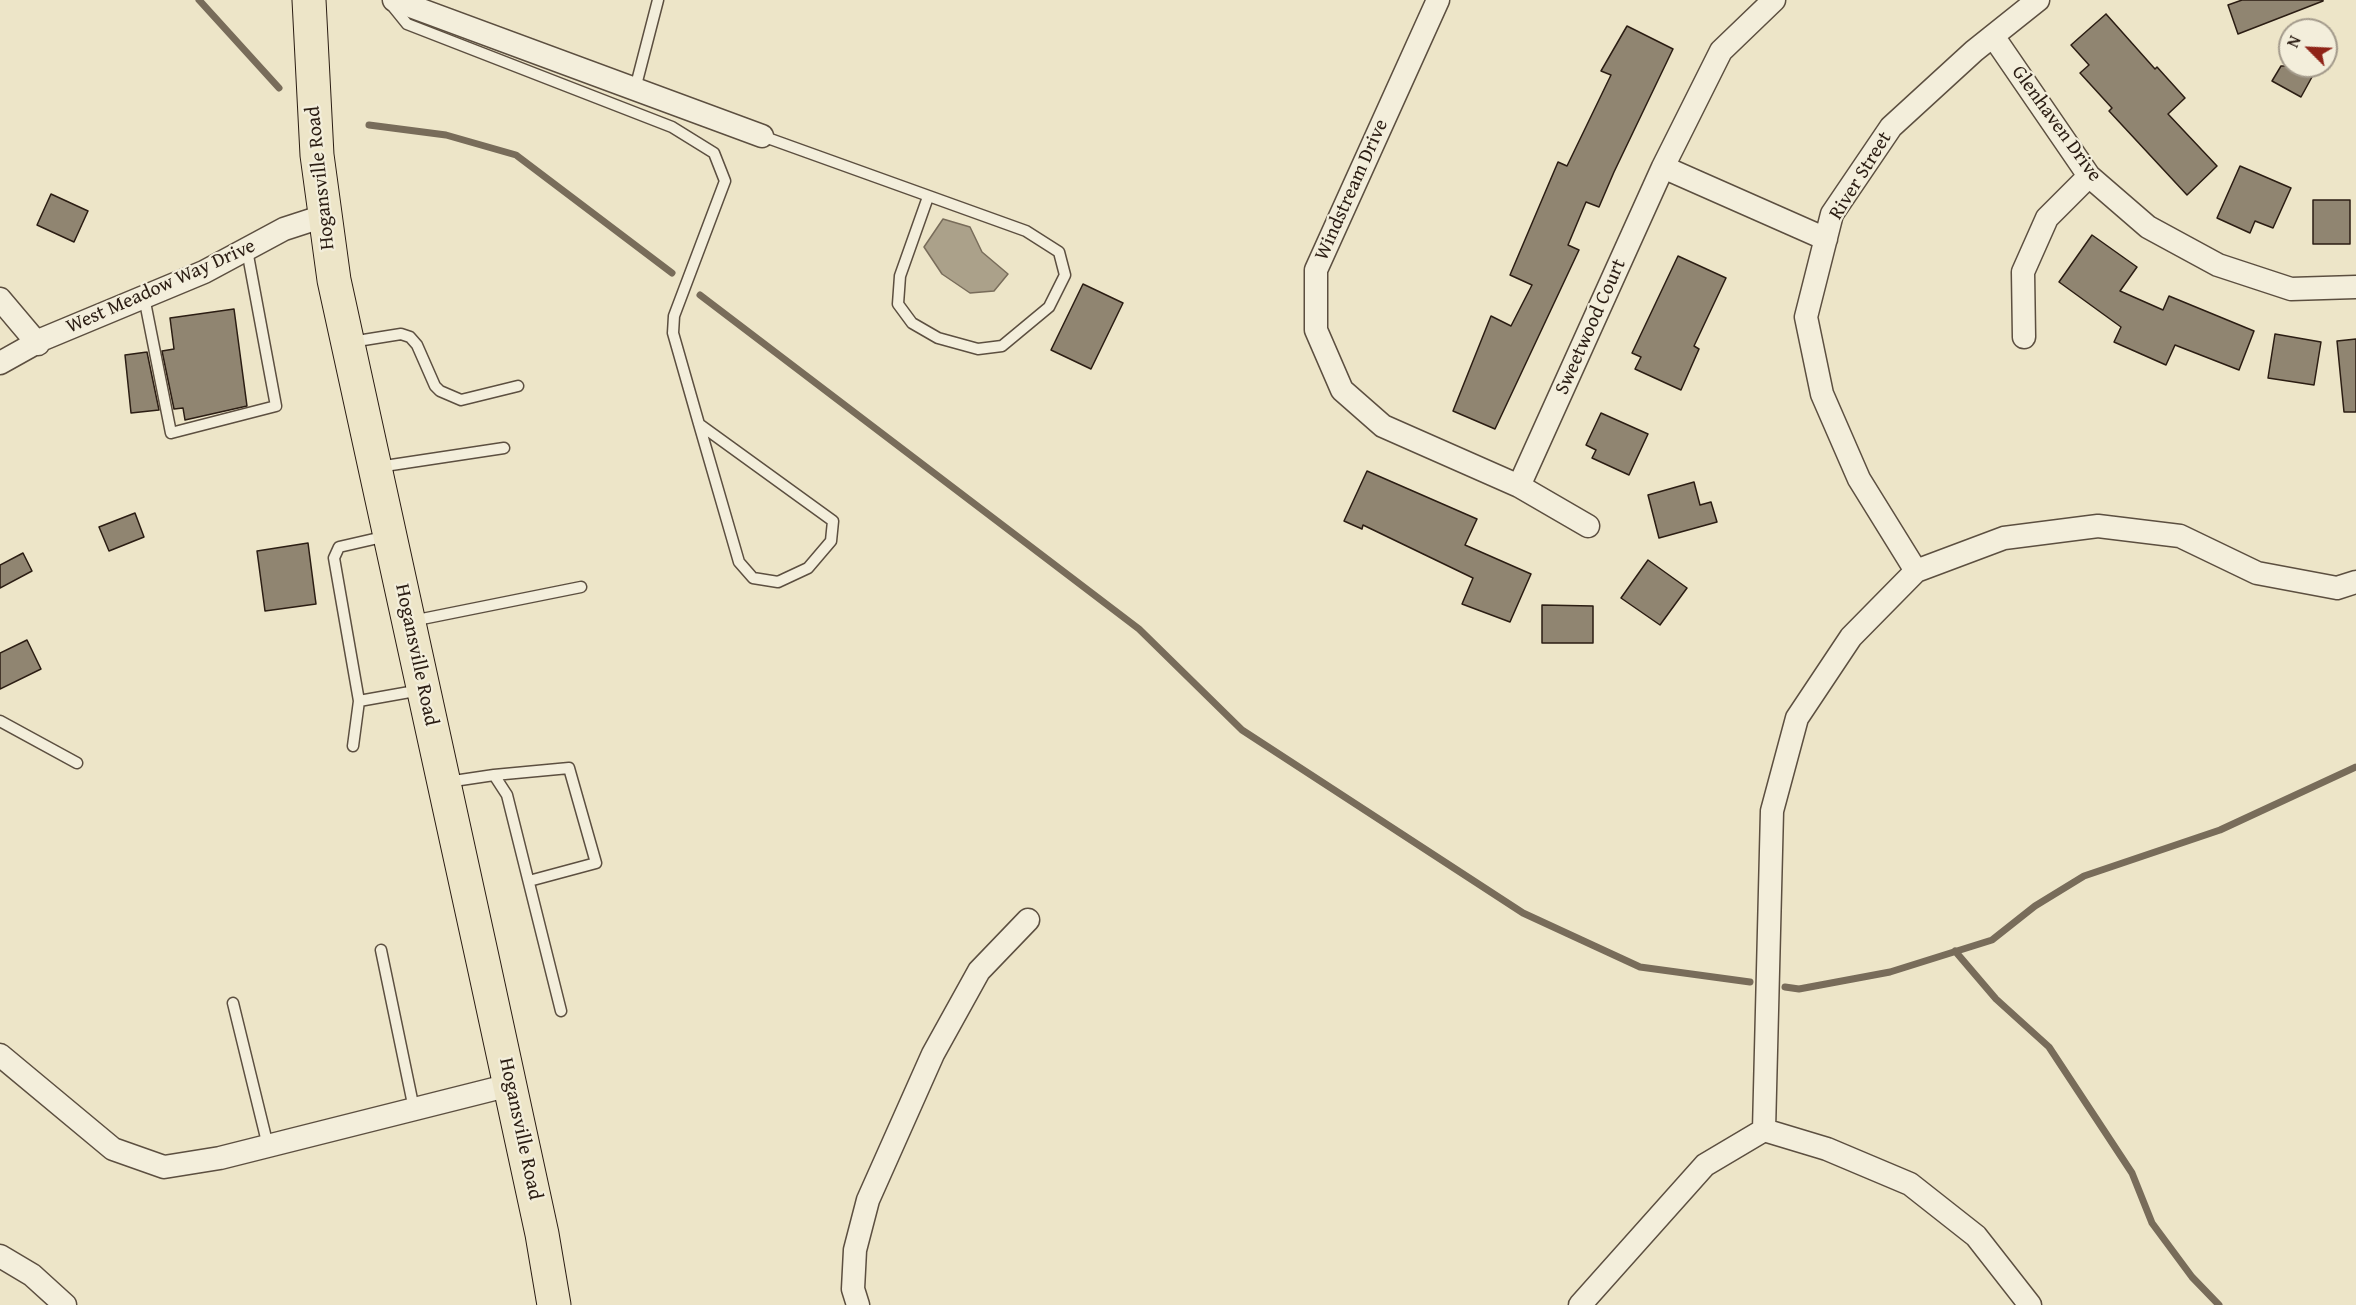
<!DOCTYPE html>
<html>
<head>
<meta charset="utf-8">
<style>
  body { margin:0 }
  #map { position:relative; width:2356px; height:1305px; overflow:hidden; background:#ede5c8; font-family:"Gentium Book Plus",serif }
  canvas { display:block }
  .north { position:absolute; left:2278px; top:18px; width:60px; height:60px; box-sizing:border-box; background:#f3eedb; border:2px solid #a39a8b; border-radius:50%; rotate:294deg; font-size:16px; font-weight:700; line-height:24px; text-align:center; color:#2b1d13 }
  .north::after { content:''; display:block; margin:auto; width:21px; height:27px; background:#8f2418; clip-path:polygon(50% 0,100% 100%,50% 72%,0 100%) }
</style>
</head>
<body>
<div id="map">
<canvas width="2356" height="1305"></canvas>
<div class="north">N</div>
</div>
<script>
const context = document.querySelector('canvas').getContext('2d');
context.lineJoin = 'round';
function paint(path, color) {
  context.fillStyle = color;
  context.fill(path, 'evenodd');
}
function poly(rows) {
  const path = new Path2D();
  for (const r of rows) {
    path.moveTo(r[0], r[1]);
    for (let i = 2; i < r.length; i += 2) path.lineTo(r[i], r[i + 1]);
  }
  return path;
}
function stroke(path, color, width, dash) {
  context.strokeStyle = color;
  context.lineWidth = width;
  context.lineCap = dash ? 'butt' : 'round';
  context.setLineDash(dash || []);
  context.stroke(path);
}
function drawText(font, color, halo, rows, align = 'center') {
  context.font = font + ' "Gentium Book Plus",serif';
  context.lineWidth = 4.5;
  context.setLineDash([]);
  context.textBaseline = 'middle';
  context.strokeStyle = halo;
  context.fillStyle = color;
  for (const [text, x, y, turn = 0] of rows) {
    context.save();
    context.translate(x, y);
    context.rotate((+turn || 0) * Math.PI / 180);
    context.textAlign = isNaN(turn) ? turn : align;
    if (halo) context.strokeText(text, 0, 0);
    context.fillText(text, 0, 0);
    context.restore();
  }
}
const water = poly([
  [943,219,970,227,982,252,1008,274,994,291,970,293,942,274,924,247,943,219]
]);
const stream = poly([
  [199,0,279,88],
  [369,125,446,135,516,155,672,273],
  [700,295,1139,629,1242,730,1523,913,1640,967,1750,982],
  [1955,951,1996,999,2049,1047,2132,1173,2152,1223,2192,1277,2219,1305],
  [1785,987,1799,989,1890,972,1992,940,2035,906,2084,876,2220,830,2356,767]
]);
const building = poly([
  [2242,0,2323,0,2323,1,2238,34,2228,5,2242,0],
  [2106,14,2155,69,2157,67,2185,98,2168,114,2217,166,2187,195,2109,111,2112,108,2080,73,2089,65,2071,45,2106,14],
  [1627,26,1673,49,1614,172,1599,207,1586,202,1568,245,1579,250,1495,429,1453,411,1491,316,1511,326,1532,285,1510,275,1558,162,1567,166,1611,75,1601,71,1627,26],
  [2281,66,2318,66,2301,97,2272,81,2281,66],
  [2240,166,2291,188,2273,228,2255,221,2250,233,2217,218,2240,166],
  [51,194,88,211,74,242,37,225,51,194],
  [2313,200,2350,200,2350,244,2313,244,2313,200],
  [2092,235,2137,267,2120,291,2163,310,2169,296,2254,331,2239,370,2175,345,2166,365,2114,342,2121,327,2059,282,2092,235],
  [1678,256,1726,278,1694,346,1699,349,1681,390,1635,369,1641,357,1632,353,1678,256],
  [1083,284,1123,303,1091,369,1051,350,1083,284],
  [234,309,247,406,185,420,183,408,174,409,162,351,174,349,170,318,234,309],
  [2275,334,2321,342,2314,385,2268,378,2275,334],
  [2356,339,2356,412,2344,412,2337,341,2356,339],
  [147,352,159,410,131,413,125,355,147,352],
  [1601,413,1648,434,1629,475,1592,458,1596,450,1586,445,1601,413],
  [1367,471,1477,519,1465,545,1531,574,1510,622,1462,604,1473,578,1363,525,1362,529,1344,521,1367,471],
  [1694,482,1700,505,1711,502,1717,522,1659,538,1648,495,1694,482],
  [135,513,144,537,109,551,99,527,135,513],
  [308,543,316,604,265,611,257,551,308,543],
  [23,553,32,571,0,588,0,565,23,553],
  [1648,560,1687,588,1660,625,1621,598,1648,560],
  [1542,605,1593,606,1593,643,1542,643,1542,605],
  [27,640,41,669,0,689,0,653,27,640]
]);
const service = poly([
  [390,3,407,24,672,127,714,153,725,181,674,316,673,333,699,424,739,562,753,578,778,582,808,568,831,541,833,521,699,424],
  [635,89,658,0],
  [762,136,1026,231,1059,252,1065,275,1049,307,1002,346,978,349,938,338,912,323,898,304,900,276,928,197],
  [144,297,171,433,276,406,247,250],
  [351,342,401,334,410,337,417,345,435,386,440,391,461,400,518,386],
  [378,467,504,448],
  [412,621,581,587],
  [359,701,421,690],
  [0,721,77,763],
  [353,746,359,701,334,558,339,547,387,536],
  [494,775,569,768,596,863,529,881],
  [447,782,494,775,507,795,561,1011],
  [381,950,414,1109],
  [233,1003,268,1146]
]);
const minor = poly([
  [394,0,762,136],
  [1438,0,1316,270,1316,330,1342,390,1383,426,1519,486,1588,526],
  [1993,36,2089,176,2148,227,2218,265,2291,289,2356,287],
  [1663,167,1826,239],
  [0,299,38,344],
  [2024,337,2023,272,2047,218,2089,176],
  [0,363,43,339,204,272,284,229,324,216],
  [1519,486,1663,167,1721,51,1774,0],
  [1916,571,1859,479,1822,394,1806,317,1832,214,1891,127,1974,51,2038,0],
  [0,1055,113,1149,164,1167,220,1158,510,1085],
  [1764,1130,1772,811,1797,718,1851,637,1916,571,2004,538,2098,526,2180,536,2257,573,2337,588,2356,582],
  [0,1256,32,1275,65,1305],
  [858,1305,853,1289,855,1250,868,1200,933,1054,979,971,1028,920],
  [1580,1305,1705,1165,1764,1130,1827,1149,1910,1184,1976,1236,2030,1305]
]);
const primary = poly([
  [309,0,317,155,334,280,484,966,542,1234,554,1305]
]);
const streetNames = [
  ["Glenhaven Drive",2056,124,54],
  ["River Street",1861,176,-58],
  ["Hogansville Road",321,178,-96],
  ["Windstream Drive",1352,190,-66],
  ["West Meadow Way Drive",161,287,-24],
  ["Sweetwood Court",1591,327,-66],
  ["Hogansville Road",416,655,78],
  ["Hogansville Road",520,1129,78]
];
paint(water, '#aba18a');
stroke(water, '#786c5a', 1.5);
stroke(stream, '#786c5a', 7);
paint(building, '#908571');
stroke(building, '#2b1d13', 1.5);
stroke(service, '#5c4f40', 13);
stroke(minor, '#5c4f40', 25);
stroke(primary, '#2b1d13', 35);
stroke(service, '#f3eedb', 10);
stroke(minor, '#f3eedb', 22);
stroke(primary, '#ede5c8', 33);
drawText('20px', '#2b1d13', '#f3eedb', streetNames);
</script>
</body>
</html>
